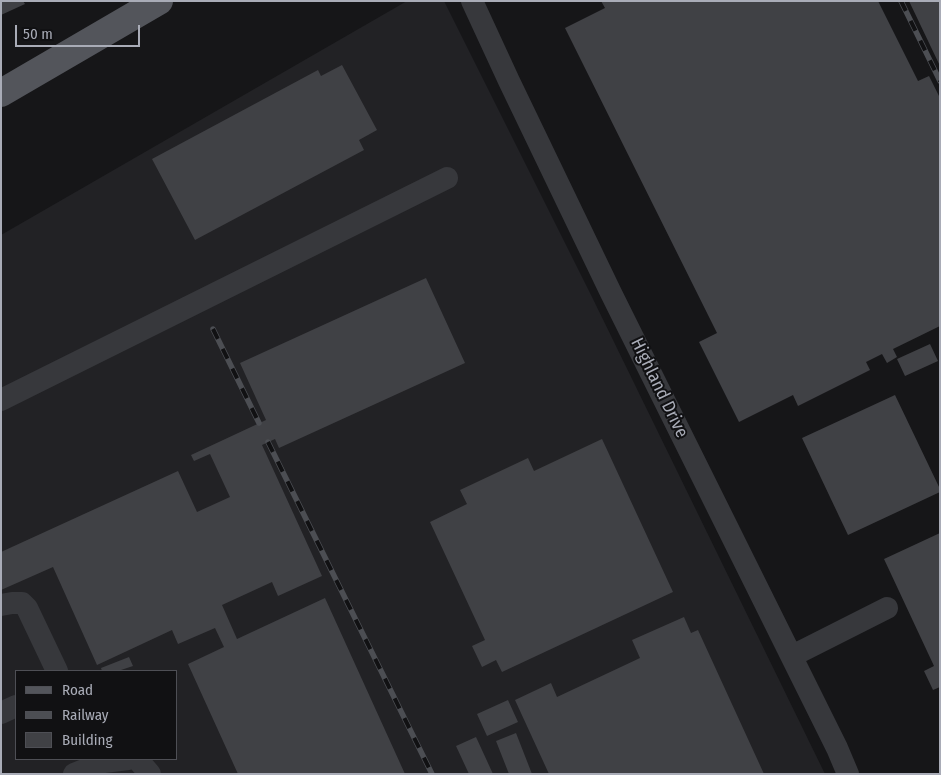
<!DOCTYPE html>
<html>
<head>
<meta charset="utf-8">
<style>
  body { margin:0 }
  #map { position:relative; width:941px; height:775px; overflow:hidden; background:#161618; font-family:"Fira Sans Condensed",sans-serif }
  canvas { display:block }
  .frame { position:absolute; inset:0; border:2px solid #a9acb7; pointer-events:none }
  .legend { position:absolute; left:15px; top:670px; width:162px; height:90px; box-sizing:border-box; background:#111113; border:1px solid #4e4f55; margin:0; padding:6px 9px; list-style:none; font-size:15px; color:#a9acb7 }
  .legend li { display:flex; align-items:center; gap:10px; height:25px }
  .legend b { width:25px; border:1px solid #4e4f55 }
  .scale { position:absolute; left:15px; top:25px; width:125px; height:22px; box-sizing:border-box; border:2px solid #a9acb7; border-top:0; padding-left:6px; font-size:15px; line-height:18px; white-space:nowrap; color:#a9acb7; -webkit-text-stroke:4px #111113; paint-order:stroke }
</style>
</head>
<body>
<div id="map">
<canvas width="941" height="775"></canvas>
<div class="frame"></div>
<ul class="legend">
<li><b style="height:6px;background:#53555b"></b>Road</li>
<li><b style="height:6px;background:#4c4e53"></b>Railway</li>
<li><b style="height:14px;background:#404145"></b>Building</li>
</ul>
<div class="scale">50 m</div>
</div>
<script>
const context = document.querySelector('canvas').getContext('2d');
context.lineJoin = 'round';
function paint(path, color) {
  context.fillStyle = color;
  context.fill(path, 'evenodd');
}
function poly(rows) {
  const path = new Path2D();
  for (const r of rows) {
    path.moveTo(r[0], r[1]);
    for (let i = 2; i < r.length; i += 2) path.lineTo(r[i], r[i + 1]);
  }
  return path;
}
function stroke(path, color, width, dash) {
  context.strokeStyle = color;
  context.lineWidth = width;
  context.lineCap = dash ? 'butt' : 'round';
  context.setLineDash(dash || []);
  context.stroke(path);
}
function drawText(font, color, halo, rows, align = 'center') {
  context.font = font + ' "Fira Sans Condensed",sans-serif';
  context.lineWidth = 4;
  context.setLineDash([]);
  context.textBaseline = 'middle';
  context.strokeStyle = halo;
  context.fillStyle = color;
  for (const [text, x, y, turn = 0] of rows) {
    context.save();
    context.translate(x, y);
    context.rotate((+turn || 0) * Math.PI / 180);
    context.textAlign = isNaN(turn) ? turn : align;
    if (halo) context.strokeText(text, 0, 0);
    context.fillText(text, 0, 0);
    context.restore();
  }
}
const built = poly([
  [407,1,444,1,593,299,825,774,1,774,1,235],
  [16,671,176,671,176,759,16,759]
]);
const building = poly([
  [1,1,23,1,25,4,1,15],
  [601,1,878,1,918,81,929,76,940,98,940,326,893,349,897,357,887,363,882,354,866,362,870,370,798,406,793,395,739,422,699,342,717,333,565,28,605,8],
  [909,1,940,1,940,66],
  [342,65,377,130,359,140,364,150,195,240,152,159,318,70,321,76],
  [426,278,465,363,279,448,275,439,262,445,322,576,278,596,272,582,222,605,237,639,325,598,405,774,238,774,188,664,224,647,215,628,178,644,172,630,97,665,53,567,1,590,1,552,178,471,197,512,230,497,210,454,194,461,191,455,266,420,240,363],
  [930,344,938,361,905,376,897,359],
  [895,395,940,489,940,492,848,535,802,438],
  [602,439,673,592,502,672,496,660,482,667,472,646,485,640,430,522,467,504,460,490,528,458,534,471],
  [940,533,940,687,933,690,924,671,934,666,884,559],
  [684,617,691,633,698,630,764,774,549,774,515,700,551,683,557,697,640,658,632,640],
  [129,657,133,666,118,671,102,671,101,668],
  [508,700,518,722,487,736,477,714],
  [516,733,532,774,509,774,496,741],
  [476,737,493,774,469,774,456,746]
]);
const minor = poly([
  [472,1,509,81,611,293,837,748,848,774],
  [1,400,447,178],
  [1,605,12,603,22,603,27,608,57,671],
  [792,656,887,608],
  [1,713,16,706],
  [137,759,150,774],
  [74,774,104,762,128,759]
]);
const major = poly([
  [1,93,159,1]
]);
const rail = poly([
  [901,1,940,81],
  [213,329,259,423],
  [268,442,432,774]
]);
const streetNames = [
  ["Highland Drive",659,388,64]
];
paint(built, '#222225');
paint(building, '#404145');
stroke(minor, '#37383c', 22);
stroke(major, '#53555b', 28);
stroke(rail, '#4c4e53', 5.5);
stroke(rail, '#111113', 4, [11]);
drawText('18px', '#a9acb7', '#111113', streetNames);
</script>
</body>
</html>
